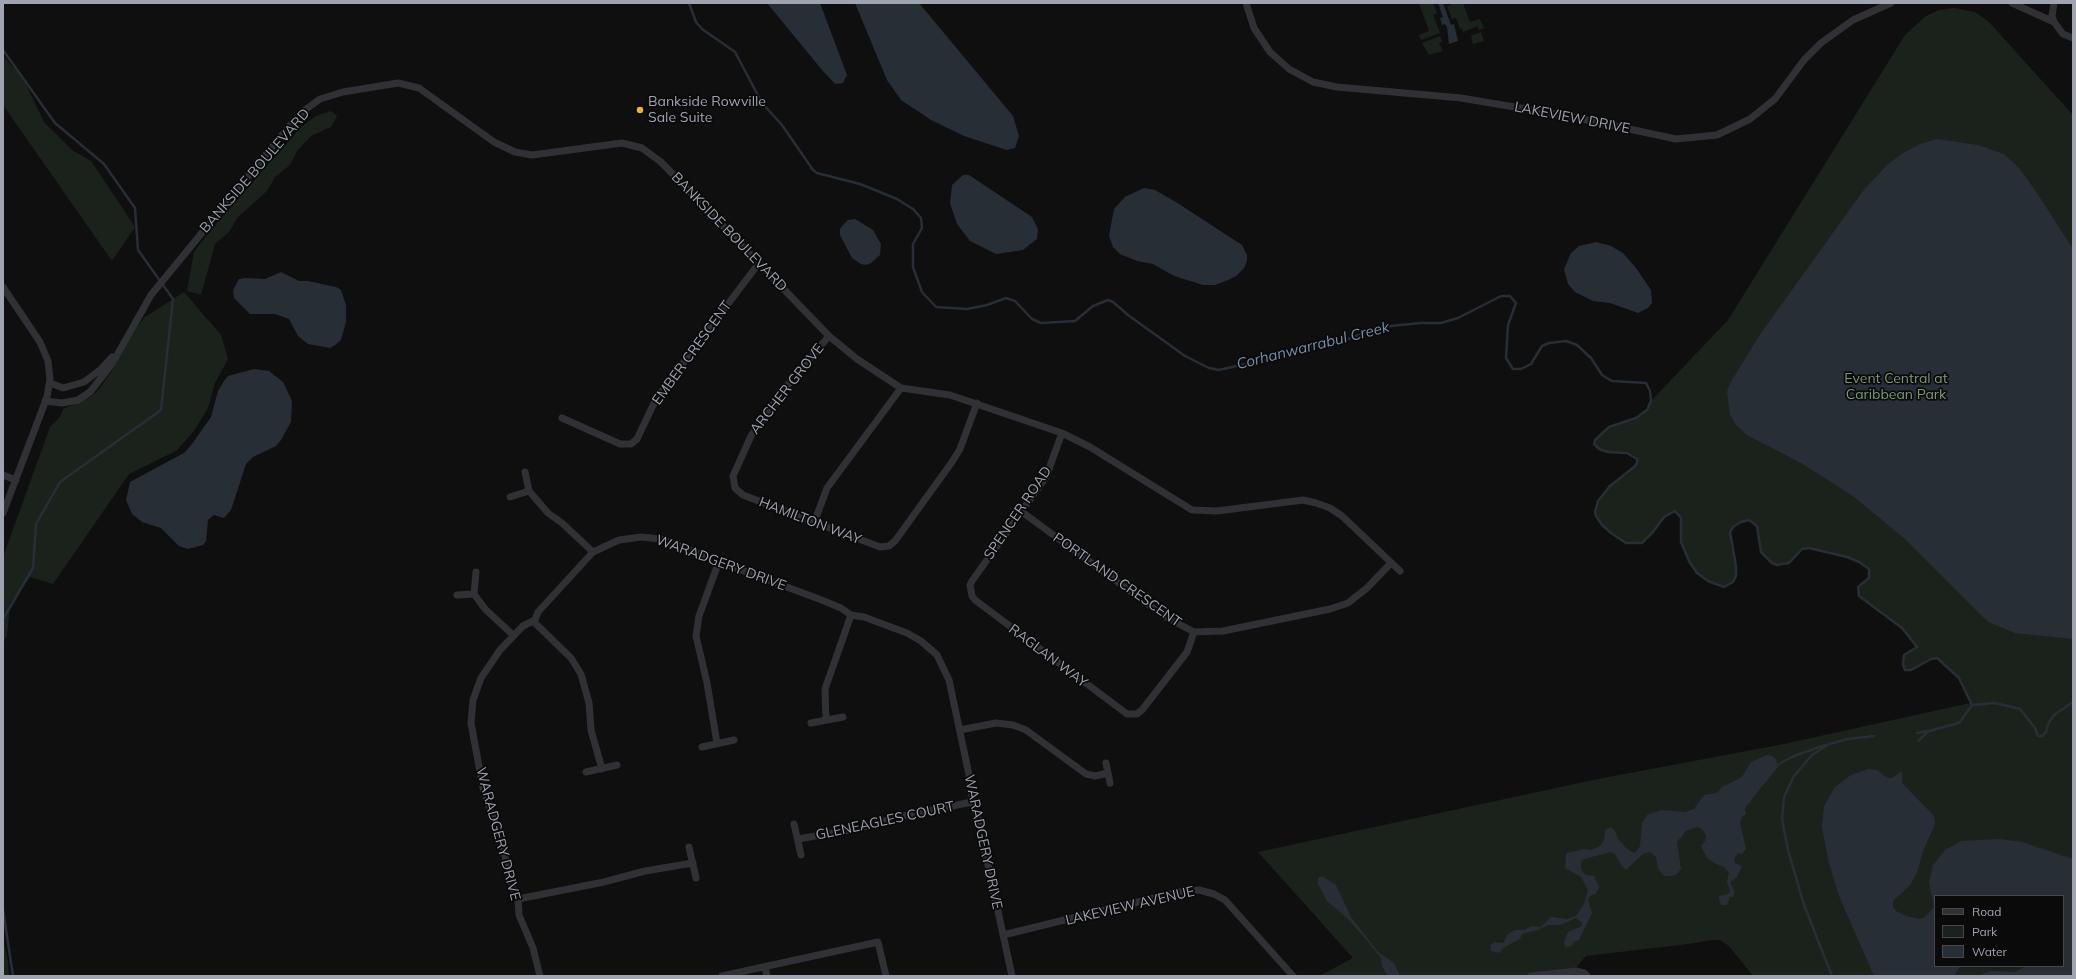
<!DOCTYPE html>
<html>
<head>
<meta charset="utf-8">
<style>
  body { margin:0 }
  #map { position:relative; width:2076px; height:979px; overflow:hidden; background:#0f0f10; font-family:Mulish,sans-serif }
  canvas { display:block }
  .frame { position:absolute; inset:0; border:4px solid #a0a4b1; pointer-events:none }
  .legend { position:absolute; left:1934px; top:895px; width:130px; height:72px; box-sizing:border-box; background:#0a0a0b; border:1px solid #46484d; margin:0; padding:5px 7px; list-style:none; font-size:12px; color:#a0a4b1 }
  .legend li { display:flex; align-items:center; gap:8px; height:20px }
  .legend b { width:20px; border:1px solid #46484d }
</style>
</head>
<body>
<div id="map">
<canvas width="2076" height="979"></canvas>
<div class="frame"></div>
<ul class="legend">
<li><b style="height:5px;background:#303135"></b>Road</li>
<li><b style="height:11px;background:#1b221c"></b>Park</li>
<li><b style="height:11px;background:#282e35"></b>Water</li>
</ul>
</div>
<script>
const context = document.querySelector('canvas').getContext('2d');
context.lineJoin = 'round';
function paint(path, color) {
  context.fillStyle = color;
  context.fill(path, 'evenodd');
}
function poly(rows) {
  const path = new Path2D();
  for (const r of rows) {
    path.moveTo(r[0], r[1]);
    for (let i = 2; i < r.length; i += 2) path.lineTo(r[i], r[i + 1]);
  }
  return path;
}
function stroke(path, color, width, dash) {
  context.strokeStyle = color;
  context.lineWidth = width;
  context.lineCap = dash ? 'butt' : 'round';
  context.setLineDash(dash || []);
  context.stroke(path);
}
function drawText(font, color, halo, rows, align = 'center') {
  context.font = font + ' Mulish,sans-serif';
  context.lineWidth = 3.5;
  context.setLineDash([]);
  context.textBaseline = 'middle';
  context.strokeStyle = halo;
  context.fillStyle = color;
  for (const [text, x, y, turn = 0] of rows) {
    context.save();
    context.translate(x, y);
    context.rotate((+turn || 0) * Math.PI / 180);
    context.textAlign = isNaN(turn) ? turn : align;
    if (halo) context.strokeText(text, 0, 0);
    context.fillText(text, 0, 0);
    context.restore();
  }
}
const green = poly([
  [1419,3,1433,3,1437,13,1433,15,1440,33,1421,40,1419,35,1429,31],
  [1451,3,1463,3,1470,22,1480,19,1484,28,1479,30,1477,26,1463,32,1462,28,1460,29,1456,18,1452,19,1447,6,1451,5],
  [1954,8,1975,12,1988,21,2073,115,2073,976,1753,976,1729,946,1720,940,1712,940,1688,944,1586,956,1573,971,1587,976,1319,976,1353,958,1258,852,1598,779,1784,744,1970,703,1965,688,1959,678,1937,658,1931,659,1911,670,1905,670,1903,664,1904,655,1917,647,1902,628,1859,596,1858,587,1869,578,1870,574,1869,569,1859,562,1809,548,1802,550,1789,563,1777,565,1772,563,1761,552,1757,526,1749,520,1741,522,1733,527,1730,532,1736,566,1736,576,1733,582,1724,587,1708,581,1697,573,1689,561,1681,542,1681,518,1675,511,1664,517,1653,532,1642,543,1631,544,1621,541,1611,533,1602,525,1595,512,1603,493,1637,463,1637,459,1634,455,1627,453,1608,452,1599,449,1594,444,1595,440,1609,427,1636,418,1647,410,1651,401,1728,320,1905,35,1926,16,1939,10],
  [1935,896,2063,896,2063,966,1935,966],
  [1481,32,1484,41,1473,44,1471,36],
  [1440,36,1442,42,1439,43,1443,51,1429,55,1422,43],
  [3,56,23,78,44,122,72,150,91,161,135,227,112,261,3,105],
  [331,111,337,116,331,127,311,136,297,151,290,165,275,177,267,191,238,217,229,232,215,244,201,295,187,291,194,252,210,231,302,126,316,116],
  [184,292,221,335,228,359,215,383,208,408,194,431,176,451,129,474,53,584,30,577,10,603,7,636,3,642,3,557,50,427,60,417,63,409,91,397,100,388,114,368,137,327,145,317],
  [3,940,8,961,9,976,3,976]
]);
const water = poly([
  [767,3,820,3,847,75,843,83,835,84,822,70],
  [855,3,919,3,1013,116,1019,136,1015,148,1007,150,964,136,931,120,901,100,887,80],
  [1438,3,1443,3,1451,25,1454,24,1458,41,1449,44,1447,27,1445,24,1442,25,1440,18,1443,17],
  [1937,139,1978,145,2004,154,2019,168,2037,193,2073,249,2073,639,2015,633,1988,622,1905,539,1853,496,1801,463,1747,435,1736,425,1730,415,1727,391,1732,380,1759,336,1863,191,1887,165,1903,153,1920,144],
  [963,175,969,175,1032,217,1038,229,1037,239,1023,250,996,254,970,241,957,224,950,203,952,185],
  [1144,188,1155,190,1176,202,1242,245,1247,255,1247,261,1244,268,1236,276,1226,281,1215,285,1203,285,1174,276,1153,264,1137,261,1120,254,1113,247,1109,236,1114,209,1125,197],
  [855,219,873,230,881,244,880,255,871,263,866,265,861,264,852,258,840,235,840,229,843,225,848,220],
  [1596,242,1611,246,1623,253,1636,268,1651,290,1652,303,1648,308,1638,313,1610,303,1593,301,1575,292,1568,284,1564,269,1571,253,1579,246],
  [281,272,299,281,308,281,336,287,341,290,346,305,346,322,341,340,335,345,330,348,308,344,298,336,289,319,275,314,250,314,234,298,233,290,239,279,245,278,265,279],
  [254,369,269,371,283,382,292,401,291,422,281,440,276,446,253,457,246,464,231,510,224,518,214,515,208,520,206,541,203,545,188,549,179,546,161,528,142,522,132,514,126,500,130,482,184,453,192,444,211,417,218,391,224,381,228,376],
  [1767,755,1772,756,1776,759,1778,767,1751,800,1751,802,1747,805,1745,809,1746,814,1742,817,1740,823,1746,849,1742,854,1738,853,1734,859,1735,863,1742,866,1737,877,1730,882,1735,892,1733,897,1730,897,1727,905,1721,905,1719,899,1719,896,1728,894,1730,891,1727,881,1729,873,1724,867,1714,863,1707,858,1701,846,1705,841,1706,835,1702,829,1697,827,1686,831,1677,842,1681,869,1677,874,1671,876,1665,876,1662,874,1658,868,1656,857,1650,852,1643,854,1626,870,1622,866,1615,854,1611,852,1584,859,1581,862,1581,870,1586,875,1594,876,1599,887,1596,894,1590,896,1588,900,1592,913,1579,940,1574,942,1572,946,1565,947,1564,942,1568,932,1582,926,1582,923,1576,918,1560,925,1548,925,1538,930,1522,934,1520,939,1503,948,1500,953,1491,951,1490,945,1495,942,1503,943,1508,934,1515,930,1524,930,1532,926,1541,927,1551,917,1567,919,1576,916,1584,904,1588,890,1581,877,1565,868,1566,853,1584,849,1591,850,1600,846,1604,840,1605,830,1611,827,1615,831,1618,839,1626,848,1633,853,1636,852,1640,846,1642,823,1647,815,1661,810,1685,812,1694,809,1704,795,1717,793,1722,787,1742,777,1751,762],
  [1868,769,1877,770,1886,777,1892,778,1902,771,1902,783,1934,816,1935,824,1923,851,1917,873,1910,885,1893,901,1893,907,1896,911,1906,916,1920,919,1925,917,1934,907,1929,882,1933,865,1945,850,1961,841,1999,839,2022,842,2073,859,2073,976,1979,976,1990,971,2015,972,2026,966,2063,966,2063,896,1935,896,1935,966,1960,966,1954,976,1874,976,1839,896,1828,859,1822,827,1824,806,1835,787,1851,775],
  [1322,876,1336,885,1351,917,1378,952,1394,963,1400,976,1388,976,1382,966,1381,958,1364,937,1347,918,1327,901,1318,884,1318,878]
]);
const stream = poly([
  [689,3,696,22,702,29,735,52,762,103,782,125,813,170,817,173,860,184,897,199,913,209,921,218,922,228,913,244,913,267,922,292,936,307,967,309,987,305,1006,298,1015,301,1032,319,1041,323,1075,321,1093,306,1108,300,1113,302,1128,315,1185,356,1209,368,1219,370,1267,359,1303,348,1337,343,1381,327,1420,323,1441,323,1458,318,1501,296,1510,296,1516,303,1508,325,1506,358,1513,369,1521,369,1531,364,1542,346,1549,343,1566,341,1577,345,1591,358,1602,375,1612,381,1646,383,1650,391,1651,401,1647,410,1636,418,1609,427,1595,440,1594,444,1599,449,1608,452,1627,453,1637,459,1637,463,1634,467,1610,486,1598,501,1595,512,1596,516,1602,525,1611,533,1626,543,1642,543,1653,532,1664,517,1675,511,1681,518,1681,542,1689,561,1697,573,1708,581,1724,587,1733,582,1736,576,1736,566,1730,532,1733,527,1741,522,1749,520,1757,526,1761,552,1772,563,1777,565,1789,563,1802,549,1809,548,1847,557,1859,562,1869,569,1869,578,1858,587,1859,596,1902,628,1917,647,1904,655,1903,664,1905,670,1911,670,1931,659,1937,658,1959,678,1972,705,1995,703,2020,709,2035,728,2038,736,2042,736,2046,732,2048,724,2054,715,2073,702],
  [3,50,55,123,104,164,135,208,138,250,173,299,161,410,60,482,36,524,33,568,3,619],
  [1917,733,1927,731],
  [1918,741,1929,731,1955,724,1960,722,1972,705],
  [1777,765,1794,756,1825,745],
  [3,909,13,976],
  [1832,976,1804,905,1788,850,1782,819,1784,797,1794,776,1812,755,1829,744,1848,739,1874,736]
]);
const minor = poly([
  [1246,3,1254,28,1270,52,1289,69,1313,82,1337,87,1461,98,1568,116,1676,139,1717,135,1750,119,1775,99,1804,60,1821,43,1853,20,1891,3],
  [2012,3,2054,22],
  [2054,3,2052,16,2054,22,2063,34,2073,38],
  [3,287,40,342,48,361,50,379,47,397,3,513],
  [829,336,782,392,751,436,733,476,735,488,743,495,880,547,889,546,895,541,952,462,960,449,977,403],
  [50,383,63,388,84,382,100,370,112,357],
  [45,401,62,403,78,400,90,392,112,364,151,295,291,124,305,110,320,99,343,92,398,83,419,88,494,142,515,152,532,155,622,143,642,148,661,162,829,336,857,359,901,388,950,395,1062,433,1090,447,1192,510,1217,511,1303,500,1316,503,1330,508,1342,516,1400,571],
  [562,418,620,444,631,444,637,439,656,399,759,263],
  [1062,433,1046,477,972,581,970,585,972,596,975,600,1127,714,1137,714,1142,710,1187,652,1194,632],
  [3,475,16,480],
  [529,491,548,513,562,523,593,552],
  [510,497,529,491,525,472],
  [1022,512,1164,616,1194,632,1223,631,1330,609,1348,603,1367,588,1391,563],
  [814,523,827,488,901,388],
  [474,594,485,609,513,635],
  [457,595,474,594,476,572],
  [533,621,571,658,581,674,589,703,591,730,602,769],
  [826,720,825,689,851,615],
  [811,723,843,717],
  [960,730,996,723,1013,725,1026,730,1086,774,1095,776,1108,773],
  [717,743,707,683,696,636,699,616,718,564],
  [702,747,734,740],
  [1106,763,1110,783],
  [586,772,617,765],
  [794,824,801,855],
  [798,839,856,829,898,817,972,802],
  [689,847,696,878],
  [518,899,604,882,645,871,693,863],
  [1003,935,1179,892,1199,890,1214,894,1225,900,1293,976],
  [765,967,767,976],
  [540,976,533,948,519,915,518,897,513,889,501,839,483,788,471,723,473,700,481,678,500,650,523,626,535,620,538,612,593,552,619,540,641,537,661,539,703,555,718,564,728,565,819,599,841,608,851,615,864,617,907,633,921,641,937,655,949,680,972,789,972,802,977,814,1012,976],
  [722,976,878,942,886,976],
  [1531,976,1576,971,1584,973,1587,976]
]);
const markers = [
  [640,110,4,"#ecb52b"]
];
const poiNames = [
  ["Bankside Rowville",648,102],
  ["Sale Suite",648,118]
];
const streetNames = [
  ["LAKEVIEW DRIVE",1572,118,11],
  ["BANKSIDE BOULEVARD",255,171,-49],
  ["BANKSIDE BOULEVARD",729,232,46],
  ["EMBER CRESCENT",692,353,-54],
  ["ARCHER GROVE",787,389,-52],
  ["SPENCER ROAD",1018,513,-56],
  ["HAMILTON WAY",810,521,21],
  ["WARADGERY DRIVE",721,563,20],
  ["PORTLAND CRESCENT",1117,580,35],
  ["RAGLAN WAY",1048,656,37],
  ["GLENEAGLES COURT",885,821,-12],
  ["WARADGERY DRIVE",498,834,75],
  ["WARADGERY DRIVE",983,842,78],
  ["LAKEVIEW AVENUE",1130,906,-13]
];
const parkNames = [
  ["Event Central at",1896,379],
  ["Caribbean Park",1896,395]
];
const waterNames = [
  ["Corhanwarrabul Creek",1313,346,-14]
];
paint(green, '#1b221c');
paint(water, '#282e35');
stroke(stream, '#282e35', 2.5);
stroke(minor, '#303135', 7);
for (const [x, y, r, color] of markers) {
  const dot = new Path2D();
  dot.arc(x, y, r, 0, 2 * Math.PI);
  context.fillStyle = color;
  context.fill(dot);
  stroke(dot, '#0a0a0b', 1.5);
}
drawText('14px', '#a0a4b1', '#0a0a0b', poiNames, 'left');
drawText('14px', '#a0a4b1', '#0a0a0b', streetNames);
drawText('14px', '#779c7b', '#0a0a0b', parkNames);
drawText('italic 15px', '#7790ac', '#0a0a0b', waterNames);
</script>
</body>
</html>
